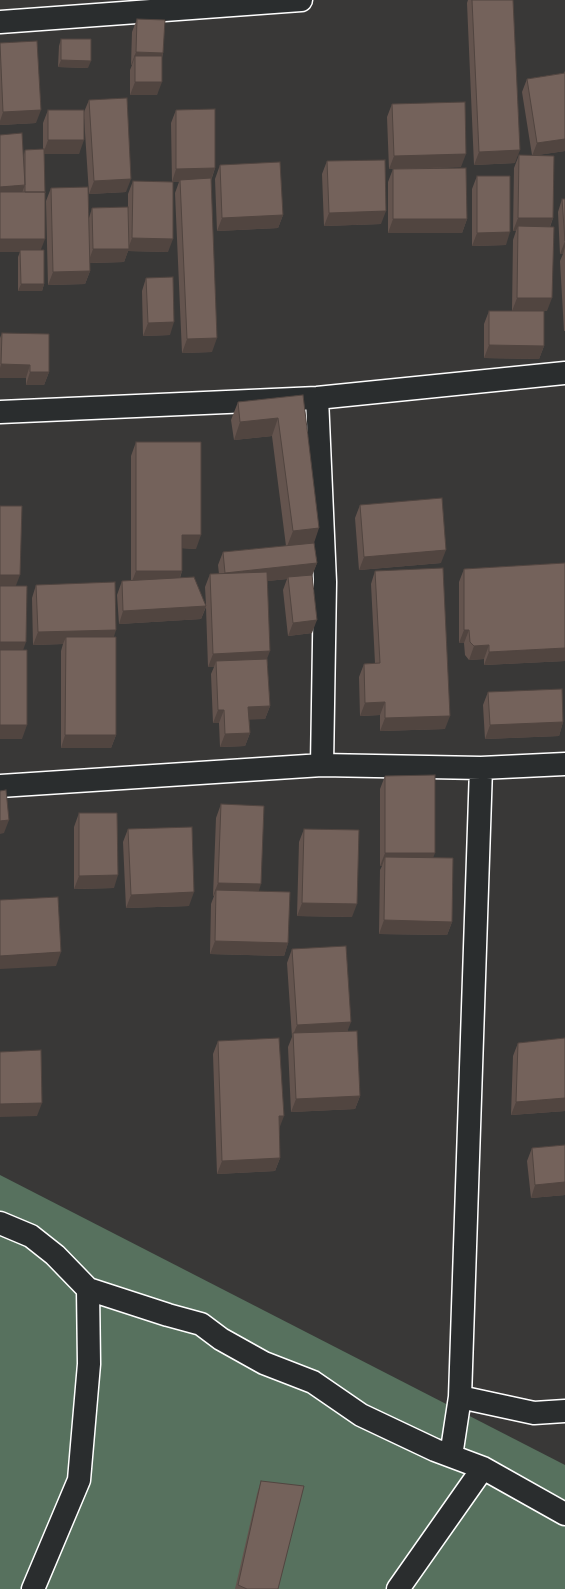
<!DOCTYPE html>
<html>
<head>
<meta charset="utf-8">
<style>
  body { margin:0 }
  canvas { display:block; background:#393837 }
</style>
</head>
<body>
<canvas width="565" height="1589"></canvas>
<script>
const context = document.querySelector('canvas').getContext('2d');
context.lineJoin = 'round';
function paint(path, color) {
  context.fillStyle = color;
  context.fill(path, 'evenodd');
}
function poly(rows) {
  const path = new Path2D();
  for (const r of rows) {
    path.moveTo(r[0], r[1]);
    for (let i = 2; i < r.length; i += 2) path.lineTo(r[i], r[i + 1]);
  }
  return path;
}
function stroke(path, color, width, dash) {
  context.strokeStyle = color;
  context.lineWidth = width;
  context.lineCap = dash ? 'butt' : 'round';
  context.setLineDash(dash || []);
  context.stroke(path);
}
const green = poly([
  [0,1175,565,1465,565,1589,0,1589]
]);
const minor = poly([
  [0,22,301,0],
  [317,398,325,582,322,765],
  [0,412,317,398,565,373],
  [0,786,322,765,481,768,565,764],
  [0,1223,31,1236,55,1255,88,1289,168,1315,201,1324,221,1339,264,1363,313,1382,361,1415,435,1450,483,1468,565,1514],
  [460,1397,534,1413,565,1411],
  [451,1456,460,1397,481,768],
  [33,1589,79,1480,89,1364,88,1289],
  [398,1589,483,1468]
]);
const wall = poly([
  [468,0,472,0,515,163,474,165,467,3],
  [137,19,163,53,162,58,157,95,130,95,130,70,132,65,131,65,132,32],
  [61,39,88,68,58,67,59,46],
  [0,43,36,123,0,125],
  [565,71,565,151,537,155,553,218,550,227,547,311,512,311,513,240,516,231,513,231,514,168,519,155,532,155,522,92,527,79,564,73],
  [89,100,126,192,89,194,84,117,79,154,44,154,40,250,44,284,42,291,18,291,18,257,20,252,0,252,25,150,43,149,43,123,48,110,84,112],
  [392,104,461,167,410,169,467,219,462,233,388,233,388,182,393,169,389,169,387,117],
  [176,110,215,168,211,181,212,352,182,353,175,193,179,182,173,182,168,252,128,251,124,262,90,263,90,271,85,284,48,285,46,201,51,188,89,218,92,208,128,207,128,194,133,181,172,182,171,123],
  [327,161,381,224,324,226,322,174],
  [220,165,283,215,278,228,217,231,215,179],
  [477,176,506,245,472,246,472,189],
  [562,199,565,199,565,331,564,331,560,261,563,254,560,254,558,212],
  [146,278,170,335,143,336,142,291],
  [489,311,544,346,539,359,484,358,484,324],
  [2,333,49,372,44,385,26,385,26,378,0,378,0,338],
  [303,395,314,543,317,563,312,575,312,633,288,636,283,590,287,579,267,581,267,659,270,706,265,719,249,719,250,733,245,746,220,747,219,723,213,723,211,674,214,667,208,667,206,607,201,619,119,624,117,595,122,581,131,581,131,456,136,442,196,549,182,548,182,571,180,578,206,605,205,587,210,574,219,574,218,565,223,552,286,546,272,436,234,440,231,420,238,402],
  [360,505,441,563,359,570,355,518],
  [565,563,565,661,484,665,484,659,469,660,465,655,464,643,459,643,459,582,464,569],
  [375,571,445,729,380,731,380,715,360,716,359,677,364,664,375,663,371,584],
  [36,585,114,637,116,735,111,748,61,748,61,651,63,644,33,645,32,598],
  [488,692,563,722,559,736,485,739,483,705],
  [385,776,433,858,452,922,447,935,379,934,380,870,382,866,380,866,380,789],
  [221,804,259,892,288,943,284,956,210,954,211,904,214,896,213,896,216,818],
  [79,813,114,888,74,889,74,827],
  [128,829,189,906,126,908,123,842],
  [304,829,352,917,297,916,299,842],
  [292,949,348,1031,360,1096,355,1109,291,1112,288,1047,292,1037,287,963],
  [565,1038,565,1111,511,1115,513,1056,518,1043],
  [218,1041,279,1129,280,1158,275,1171,217,1174,213,1054],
  [565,1145,565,1195,531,1198,527,1161,532,1148],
  [261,1481,278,1589,235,1589,257,1494]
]);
const shadedWall = poly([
  [136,52,163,53,158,67,135,56,132,65,131,65],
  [61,60,91,61,88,68,58,67],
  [135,82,162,82,157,95,130,95],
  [41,110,36,123,0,125,0,121,3,112],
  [565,139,565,151,532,156,537,143],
  [48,140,84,140,79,154,43,154],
  [520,150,515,163,474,165,479,152],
  [466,154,461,167,389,169,394,156],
  [215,168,210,182,180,180,179,182,172,182,176,169],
  [131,179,126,192,89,194,94,181],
  [25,185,20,198,0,193,0,187],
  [386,211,381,224,324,226,329,213],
  [283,215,278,228,217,231,222,218],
  [518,218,553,218,548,231,518,226,516,231,513,231],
  [393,219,467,219,462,233,388,233],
  [510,232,506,245,472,246,477,233],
  [132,238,173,239,168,252,128,251,124,262,88,263,93,249,128,249],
  [0,239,45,239,40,252,20,250,20,252,0,252],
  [565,241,565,250,565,247,563,254,560,254],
  [90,271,85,284,48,285,53,272],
  [21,284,44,284,42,291,18,291],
  [517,298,552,298,547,311,512,311],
  [174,322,170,335,143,336,148,323],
  [217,338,212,352,182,353,187,339],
  [489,345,544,346,539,359,484,358],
  [1,364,30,365,26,378,0,378,0,368],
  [30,372,49,372,44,385,26,385],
  [278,418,272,436,234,440,240,422],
  [319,528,313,546,286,549,293,531],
  [182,535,201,535,196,549,177,548],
  [446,550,441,563,359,570,364,557],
  [317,563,312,576,288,577,287,579,220,586,225,573],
  [136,571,182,571,177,584,131,584],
  [0,575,20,575,15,588,0,588],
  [206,606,201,619,119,624,123,611],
  [317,620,312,633,288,636,293,623],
  [116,630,112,643,66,637,63,644,33,645,38,632],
  [464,630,469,630,464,643,459,643],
  [0,642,26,642,21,656,0,655],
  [489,645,484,659,469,660,474,646],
  [565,648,565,661,484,665,489,652],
  [270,651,265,664,216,661,214,667,208,667,213,654],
  [385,702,380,715,360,716,365,703],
  [270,706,265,719,243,720,248,707],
  [218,710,224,710,219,723,213,723],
  [450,716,445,729,380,731,385,718],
  [563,722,559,736,485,739,490,725],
  [0,725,27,725,22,739,0,739],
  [250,733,245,746,220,747,225,734],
  [65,735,116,735,111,748,61,748],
  [9,820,4,833,0,834,0,821],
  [385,853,435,853,430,866,385,857,382,866,380,866],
  [118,875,114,888,74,889,79,876],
  [218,883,261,884,257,897,216,890,214,896,213,896],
  [194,892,189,906,126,908,131,895],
  [302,903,357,904,352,917,297,916],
  [384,920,452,922,447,935,379,934],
  [215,941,288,943,284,956,210,954],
  [61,952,56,966,0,969,0,956],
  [351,1022,346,1035,293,1035,297,1025],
  [360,1096,355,1109,291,1112,296,1099],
  [565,1098,565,1111,511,1115,516,1102],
  [42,1103,37,1116,0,1117,0,1104],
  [279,1116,284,1116,279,1129],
  [280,1158,275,1171,217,1174,222,1161],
  [565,1182,565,1195,531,1198,535,1185]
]);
const building = poly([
  [472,0,513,0,520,150,479,152,472,0],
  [137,19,165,20,163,53,136,52,137,19],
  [61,39,91,39,91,61,61,60,61,39],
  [37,41,41,110,3,112,0,43,37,41],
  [135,56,162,56,162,82,135,82,135,56],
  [565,73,565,139,537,143,527,79,565,73],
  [127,98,131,179,94,181,89,100,127,98],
  [465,102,466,154,394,156,392,104,465,102],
  [215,109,215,168,176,169,176,110,215,109],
  [48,110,84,110,84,140,48,140,48,110],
  [22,133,25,185,0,187,0,135,22,133],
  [44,149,45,193,45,192,25,192,25,150,44,149],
  [519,155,554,156,553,218,518,218,519,155],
  [385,160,386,211,329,213,327,161,385,160],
  [280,162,283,215,222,218,220,165,280,162],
  [466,168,467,219,393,219,393,169,466,168],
  [477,176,510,176,510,232,477,233,477,176],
  [211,178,217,338,187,339,180,180,211,178],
  [133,181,173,182,173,239,132,238,133,181],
  [88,187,90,271,53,272,51,188,88,187],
  [0,192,45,192,45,239,0,239,0,192],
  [562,199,565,199,565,241,562,199],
  [128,207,129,249,93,249,92,208,128,207],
  [518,226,554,227,552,298,517,298,518,226],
  [20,250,44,250,44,284,21,284,20,250],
  [173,277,174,322,148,323,146,278,173,277],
  [489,311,544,311,544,346,489,345,489,311],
  [2,333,49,334,49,372,30,372,30,365,1,364,2,333],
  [303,395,319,528,293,531,278,418,240,422,238,402,303,395],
  [136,442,201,442,201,535,182,535,182,571,136,571,136,442],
  [442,498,446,550,364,557,360,505,442,498],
  [0,506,22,506,20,575,0,575,0,506],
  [314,543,317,563,225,573,223,552,314,543],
  [565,563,565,648,489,652,489,645,474,646,470,642,469,630,464,630,464,569,565,563],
  [443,568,450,716,385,718,385,702,365,703,364,664,380,663,375,571,443,568],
  [267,572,270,651,213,654,210,574,267,572],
  [312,575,317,620,293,623,288,577,312,575],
  [194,577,206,606,123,611,122,581,194,577],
  [115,582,116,630,38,632,36,585,115,582],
  [0,586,27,586,26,642,0,642,0,586],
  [66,637,116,637,116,735,65,735,66,637],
  [0,650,27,650,27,725,0,725,0,650],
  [267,659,270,706,248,707,250,733,225,734,224,710,218,710,216,661,267,659],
  [562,689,563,722,490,725,488,692,562,689],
  [435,775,435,853,385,853,385,776,435,775],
  [6,790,9,820,0,821,0,791,6,790],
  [221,804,264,806,261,884,218,883,221,804],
  [79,813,117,813,118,875,79,876,79,813],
  [192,827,194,892,131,895,128,829,192,827],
  [304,829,359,830,357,904,302,903,304,829],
  [385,857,453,858,452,922,384,920,385,857],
  [216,890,290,892,288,943,215,941,216,890],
  [58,897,61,952,0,956,0,900,58,897],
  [346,946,351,1022,297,1025,292,949,346,946],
  [357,1031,360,1096,296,1099,293,1033,357,1031],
  [279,1038,284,1116,279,1116,280,1158,222,1161,218,1041,279,1038],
  [565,1038,565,1098,516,1102,518,1043,565,1038],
  [41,1050,42,1103,0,1104,0,1052,41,1050],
  [565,1145,565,1182,535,1185,532,1148,565,1145],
  [261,1481,304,1486,278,1589,247,1589,238,1585,261,1481]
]);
paint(green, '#57715e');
stroke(minor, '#fff', 25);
stroke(minor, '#2a2d2e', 22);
paint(wall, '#64544e');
paint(shadedWall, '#514540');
paint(building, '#74625b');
stroke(building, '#514540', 1);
</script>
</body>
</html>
